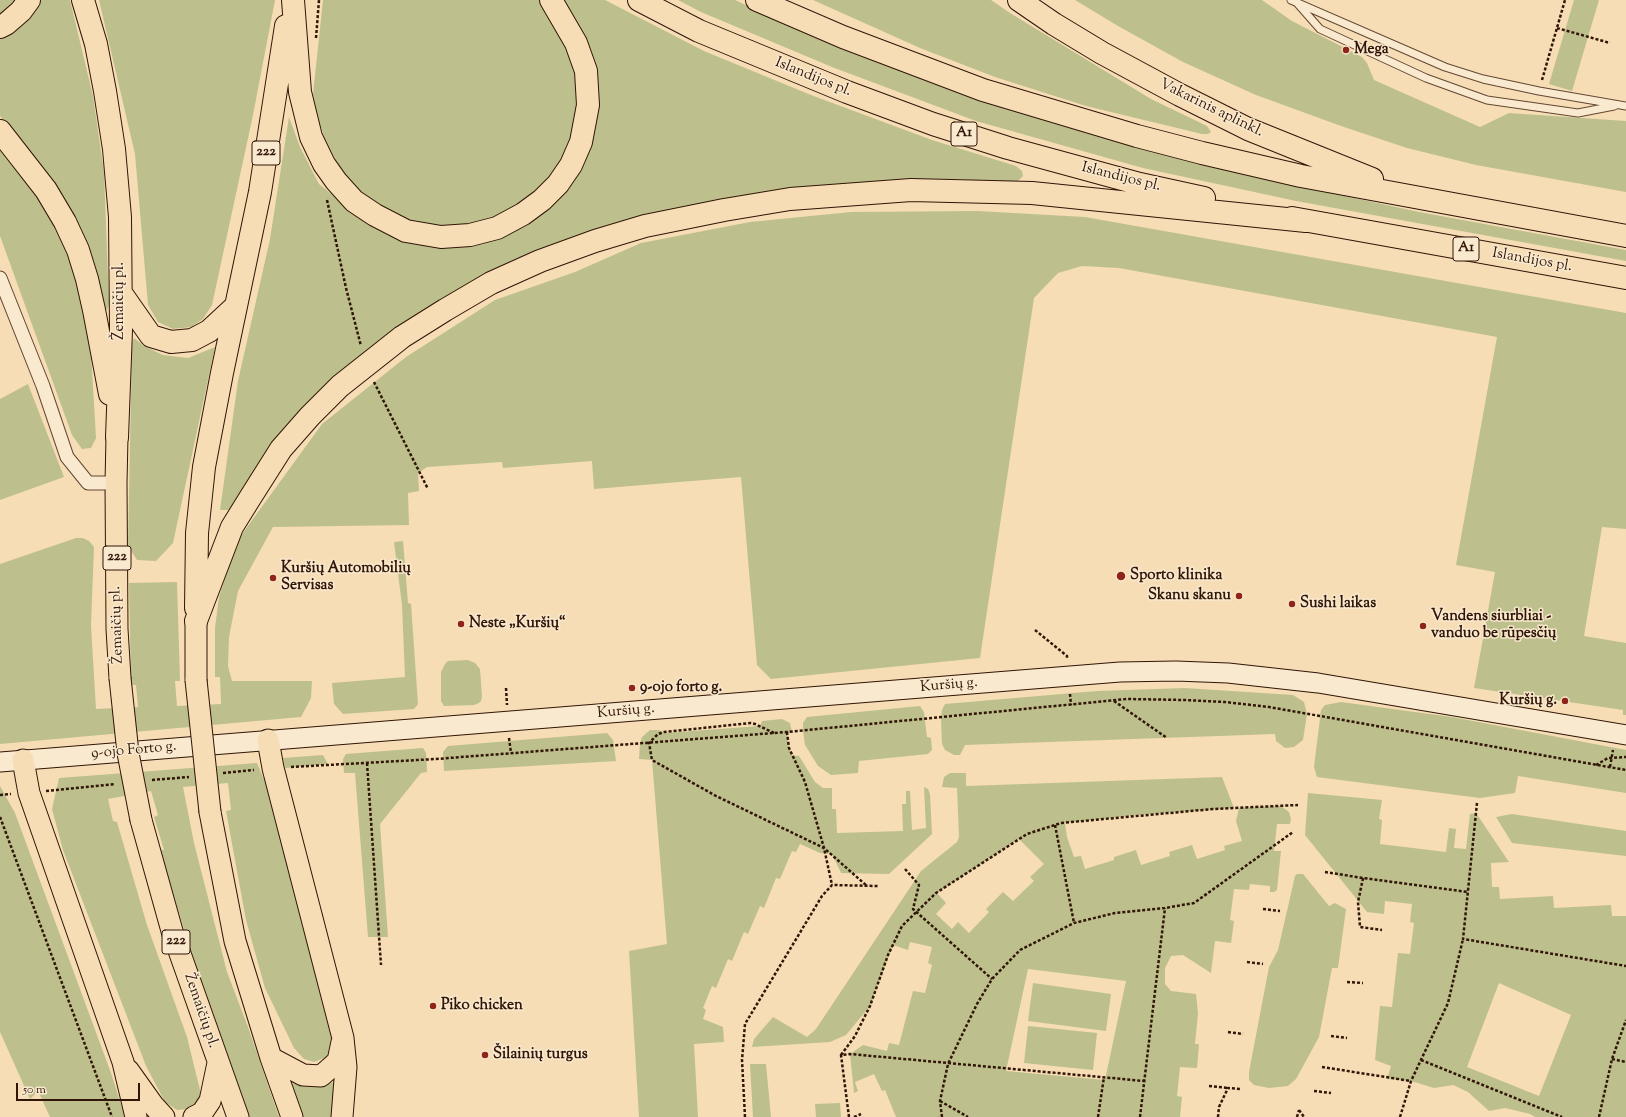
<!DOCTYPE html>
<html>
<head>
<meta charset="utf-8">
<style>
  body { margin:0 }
  #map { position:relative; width:1626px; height:1117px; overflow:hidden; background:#f6ddb5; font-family:"Sorts Mill Goudy",serif }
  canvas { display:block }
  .scale { position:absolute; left:16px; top:1083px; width:124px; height:18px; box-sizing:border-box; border:2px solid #311507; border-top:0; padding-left:5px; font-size:12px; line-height:14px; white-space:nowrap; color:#311507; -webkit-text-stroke:3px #f9e9cf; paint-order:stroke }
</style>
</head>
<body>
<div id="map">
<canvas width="1626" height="1117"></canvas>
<div class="scale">50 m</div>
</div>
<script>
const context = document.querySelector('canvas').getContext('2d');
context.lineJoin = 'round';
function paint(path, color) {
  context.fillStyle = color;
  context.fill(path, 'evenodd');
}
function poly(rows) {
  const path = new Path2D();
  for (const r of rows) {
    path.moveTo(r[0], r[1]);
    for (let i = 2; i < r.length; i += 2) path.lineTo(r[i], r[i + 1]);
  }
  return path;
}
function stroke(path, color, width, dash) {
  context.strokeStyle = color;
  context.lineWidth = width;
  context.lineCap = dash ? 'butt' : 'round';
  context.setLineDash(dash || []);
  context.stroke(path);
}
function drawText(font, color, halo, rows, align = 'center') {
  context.font = font + ' "Sorts Mill Goudy",serif';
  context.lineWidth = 3;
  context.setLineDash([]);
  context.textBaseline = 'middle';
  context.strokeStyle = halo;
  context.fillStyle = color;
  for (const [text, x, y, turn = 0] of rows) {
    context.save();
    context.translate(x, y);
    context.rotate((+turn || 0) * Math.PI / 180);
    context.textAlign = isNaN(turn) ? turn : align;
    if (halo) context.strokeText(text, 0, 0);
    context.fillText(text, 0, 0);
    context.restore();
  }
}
const green = poly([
  [0,0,19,0,0,18],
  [37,0,70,0,93,96,104,172,109,304,107,310,103,305,45,175,0,116,0,35],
  [99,0,275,0,253,115,212,305,203,319,191,327,173,329,158,322,148,305,135,154],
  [323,0,540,0,558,25,580,83,574,135,562,160,543,189,518,209,483,225,441,229,408,223,355,190,340,169,324,136,316,113,313,94],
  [561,0,605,0,704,51,811,95,932,140,1016,166,1022,171,1023,176,1018,181,1013,183,957,179,850,183,763,194,537,254,282,432,259,464,235,506,229,510,220,510,238,381,270,239,289,117,300,147,319,184,359,216,439,242,559,193,594,69,582,30],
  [678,0,735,0,780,21,1253,176,1419,212,1626,250,1626,261,1296,201,1143,168,976,121,832,67,701,12],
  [813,0,991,0,1010,13,1151,99,1207,126,1211,132,1208,134,1202,134,1086,106,995,77,920,48],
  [1075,0,1262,0,1292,21,1362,57,1367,63,1374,80,1480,127,1509,113,1626,121,1626,192,1476,165,1407,148,1341,126,1256,95,1183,62,1118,26],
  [1574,0,1599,0,1572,91,1549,84],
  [0,142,39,192,72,258,90,335,96,438,91,448,82,449,72,435,0,236],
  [977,211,1085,217,1626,313,1626,529,1602,527,1584,636,1626,643,1626,715,1623,715,1623,710,1474,688,1495,572,1456,565,1497,337,1119,268,1082,266,1058,273,1034,298,980,658,771,679,757,665,741,477,594,489,592,461,503,468,502,462,427,467,418,473,419,491,408,493,409,525,273,527,238,591,229,637,228,666,232,681,312,681,311,698,301,717,0,744,0,564,76,538,83,538,89,541,94,547,91,625,96,709,138,707,136,685,131,685,129,583,177,582,180,681,175,681,177,706,221,704,220,677,215,677,215,628,219,597,237,541,322,424,406,357,495,300,575,272,641,243,750,222,851,212],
  [134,338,144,346,163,355,188,358,215,347,173,543,156,561,137,560,128,546,132,343],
  [28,384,64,477,0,500,0,399],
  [403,541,408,603,411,604,418,704,414,709,343,714,334,704,332,683,405,677,402,605,394,542],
  [468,660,475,663,480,669,482,696,481,701,479,703,474,705,444,706,441,701,441,672,445,664,448,661],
  [1185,688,1293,695,1304,702,1307,714,1303,740,1294,747,1285,748,1276,741,1275,734,965,745,960,755,954,755,945,750,942,744,941,718,942,710,945,704,1097,691],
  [1341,702,1452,717,1626,750,1626,793,1518,776,1515,793,1480,798,1317,777,1314,767,1321,710,1325,705],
  [920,706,924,712,927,737,931,738,932,750,928,754,859,761,858,773,831,775,818,766,805,745,803,731,803,723,807,717],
  [782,719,790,723,792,732,787,733,789,748,792,755,799,756,815,782,823,788,832,788,832,809,836,809,837,833,903,831,902,804,906,804,906,791,910,791,912,830,926,828,924,787,928,789,930,794,932,834,889,874,841,873,832,854,820,853,800,844,796,852,792,851,780,879,776,878,764,908,760,906,748,934,744,932,732,961,728,959,716,988,712,986,703,1008,706,1010,703,1019,723,1027,724,1042,694,1044,698,1117,639,1117,629,951,667,944,652,760,639,759,640,743,642,737,650,730,659,730,665,733,760,726,762,721],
  [607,733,613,740,616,761,444,771,443,752,448,746],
  [423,748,426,753,427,772,421,773,380,824,388,937,368,937,355,773,344,773,343,759,346,754],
  [323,755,328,764,285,768,283,758],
  [257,763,268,789,330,1016,334,1048,327,1057,314,1062,304,1059,294,1048,265,988,246,920,226,811,231,810,228,783,183,787,194,843,227,972,248,1027,279,1117,249,1117,194,962,167,874,160,850,164,850,154,817,158,815,151,791,108,799,113,821,117,822,147,925,187,1037,200,1090,200,1101,190,1109,177,1110,165,1102,146,1066,63,850,52,809,59,778],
  [950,773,966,773,966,786,1222,777,1234,808,1137,815,1065,823,1067,837,1074,857,1081,856,1085,869,1114,860,1114,857,1136,850,1141,865,1170,856,1169,852,1192,845,1197,859,1225,850,1224,846,1242,841,1236,821,1239,808,1281,806,1289,812,1291,819,1290,824,1277,824,1274,851,1281,851,1277,890,1274,892,1270,892,1270,886,1250,884,1249,890,1234,889,1230,920,1234,921,1231,943,1215,941,1211,973,1183,955,1171,956,1165,968,1165,984,1171,991,1196,994,1198,1013,1195,1044,1199,1044,1197,1068,1180,1067,1177,1096,1182,1097,1180,1117,896,1117,885,1090,882,1091,874,1074,855,1082,858,1091,854,1093,850,1054,863,1045,887,1051,889,1043,899,1045,913,991,925,993,932,965,928,963,932,947,910,942,908,950,893,945,870,1006,846,1035,830,1042,752,1047,754,1039,773,1017,807,1037,816,1029,921,871,957,842,959,837,957,788,942,787,944,777],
  [1019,839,1044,864,1030,877,1034,881,1013,901,1003,892,986,909,989,912,969,933,958,922,952,929,936,914,946,903,937,893],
  [1028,969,1126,981,1105,1080,1006,1071],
  [0,786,15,813,111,1073,125,1117,50,1117,38,1091,30,1099,0,1032],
  [1308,793,1382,800,1379,819,1382,820,1380,844,1446,852,1449,828,1456,829,1454,848,1466,849,1470,814,1476,813,1509,862,1491,863,1492,887,1499,887,1500,899,1553,896,1554,908,1611,905,1612,916,1626,916,1626,1117,1535,1117,1530,1114,1505,1108,1489,1111,1468,1092,1453,1085,1434,1088,1411,1081,1387,1079,1391,1066,1375,1060,1380,1006,1392,1007,1398,953,1410,954,1414,923,1410,922,1412,904,1385,901,1384,914,1367,912,1305,835],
  [1499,983,1571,1015,1539,1096,1467,1067],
  [1512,814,1626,831,1626,856,1512,843,1496,817],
  [1297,874,1303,874,1329,906,1335,903,1346,909,1338,968,1332,968,1319,1037,1296,1079,1288,1086,1269,1088,1254,1085,1249,1080,1249,1072,1269,967,1278,950,1295,876],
  [1033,983,1111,994,1106,1031,1028,1021],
  [1028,1026,1097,1033,1093,1070,1024,1063],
  [750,1064,766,1064,771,1117,753,1117],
  [339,1079,336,1117,303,1117,291,1083,313,1087,325,1086],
  [840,1103,841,1117,816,1117,815,1104]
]);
const path = poly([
  [1557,28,1610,43],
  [316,38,319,0],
  [1542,80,1565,0],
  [327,200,346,288,361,346],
  [374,382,428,489],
  [1035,630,1067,656,1067,659],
  [506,688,507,705],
  [1070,694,1071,705],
  [1114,701,1167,738],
  [787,732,789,748,805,782,824,848,832,885],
  [774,733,755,724,751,723,664,732,658,734,649,743,652,760,716,796,824,848,867,886],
  [509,738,511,753],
  [367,763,381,965],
  [1596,765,1608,758,1626,757],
  [291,767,436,759,787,732,1127,699,1185,700,1225,702,1269,707,1626,770],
  [1610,767,1613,750],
  [223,773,254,770],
  [152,780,189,777],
  [46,791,115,784],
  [0,795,11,794],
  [1477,803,1463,939,1626,966],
  [0,817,112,1117],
  [1055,825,1074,923],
  [905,869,919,885,913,909,992,979],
  [1325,872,1363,878,1468,892],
  [1363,878,1358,902,1360,927,1382,930],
  [1263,909,1280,911],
  [1247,962,1263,964],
  [1347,982,1363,983],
  [1228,1032,1243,1034],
  [1331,1036,1347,1038],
  [841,1055,855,1036,870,1006,888,955,902,926,936,893,1027,834,1061,823,1213,809,1298,805],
  [1612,1059,1626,1062],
  [1421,1060,1562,1117],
  [1322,1067,1411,1081],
  [1209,1086,1228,1088],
  [1314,1091,1331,1093],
  [940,1101,968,1117],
  [1299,1110,1304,1117],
  [745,1117,742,1060,745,1024,822,896,832,885,878,886],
  [849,1117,841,1055,850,1054,1144,1081],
  [854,1117,861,1114],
  [942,1117,940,1101,948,1064,977,1004,992,979,1020,950,1074,923,1115,913,1165,908,1194,903,1293,832],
  [1098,1117,1104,1077],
  [1140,1117,1165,908],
  [1218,1117,1219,1107,1228,1088,1240,1089],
  [1297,1117,1299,1110],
  [1400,1117,1411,1081,1448,1003,1463,939],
  [1599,1117,1612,1059,1626,1020]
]);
const lane = poly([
  [1291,0,1445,67,1483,79,1539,91,1626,106],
  [1298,4,1320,29,1426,78,1487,100,1578,113,1614,106]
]);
const street = poly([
  [0,278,43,386,67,457,88,483,116,483]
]);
const secondary = poly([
  [0,762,1120,672,1176,671,1228,673,1318,683,1626,735]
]);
const primary = poly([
  [117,437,116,483,117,629,120,678],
  [196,680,196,621],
  [268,740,273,768,343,1038,346,1067,342,1117],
  [23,760,29,793,123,1062,136,1117],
  [210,812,235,941,271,1058,292,1117],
  [141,820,172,931,238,1117],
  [271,1058,303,1075,321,1076,338,1061,342,1042],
  [128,1070,153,1105,164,1117],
  [194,1117,202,1113,210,1101,218,1063]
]);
const highway = poly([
  [83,0,96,44,105,91,114,149,120,217,121,330,117,437],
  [293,0,300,92,311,137,324,164,336,181,354,201,375,215,406,231,441,237,470,235,497,228,523,214,542,200,558,184,571,165,581,142,588,105,586,71,576,43,551,0],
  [639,0,699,31,847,92,933,124,1008,148,1140,184,1204,198],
  [757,0,843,37,983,90,1137,136,1202,153,1301,176,1626,236],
  [1019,0,1054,24,1102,53,1180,95,1248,129,1372,179],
  [0,27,6,24,21,11,29,0],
  [0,131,46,190,65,222,78,250,87,279,94,310,110,394],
  [1292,218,1626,278],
  [121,293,151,336,171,342,192,340,209,331,236,306],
  [196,608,197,533,204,467,222,373,260,192,286,26],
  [196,621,232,527,250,498,281,449,310,416,340,386,402,337,445,310,491,283,540,261,595,241,645,226,724,210,790,199,911,190,1032,193,1306,221]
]);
const primaryBridge = poly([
  [120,678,128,753,141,820],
  [196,680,210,812]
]);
const markers = [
  [1346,50,4,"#8f2418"],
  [1121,576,5,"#8f2418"],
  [273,578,4,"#8f2418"],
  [1239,596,4,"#8f2418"],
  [1292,604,4,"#8f2418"],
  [461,624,4,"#8f2418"],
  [1423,626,4,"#8f2418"],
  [632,688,4,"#8f2418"],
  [1565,701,4,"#8f2418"],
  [433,1006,4,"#8f2418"],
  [485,1055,4,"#8f2418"]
];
const shields = [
  [964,134,26],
  [266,153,28],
  [1466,249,26],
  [117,558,28],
  [176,942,28]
];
const shieldNames = [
  ["A1",964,134],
  ["222",266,153],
  ["A1",1466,249],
  ["222",117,558],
  ["222",176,942]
];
const poiNames = [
  ["Mega",1354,50],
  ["Kuršių Automobilių",281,569],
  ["Servisas",281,586],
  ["Sporto klinika",1130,576],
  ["Skanu skanu",1231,596,"right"],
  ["Sushi laikas",1300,604],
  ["Vandens siurbliai -",1431,617],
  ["vanduo be rūpesčių",1431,634],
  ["Neste „Kuršių“",469,624],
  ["9-ojo forto g.",640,688],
  ["Kuršių g.",1557,701,"right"],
  ["Piko chicken",441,1006],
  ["Šilainių turgus",493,1055]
];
const streetNames = [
  ["Islandijos pl.",813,78,22],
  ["Vakarinis aplinkl.",1211,109,26],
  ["Islandijos pl.",1121,178,14],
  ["Islandijos pl.",1532,261,10],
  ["Žemaičių pl.",120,301,-90],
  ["Žemaičių pl.",118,625,-92],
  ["Kuršių g.",949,686,-5],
  ["Kuršių g.",626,712,-5],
  ["9-ojo Forto g.",134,751,-5],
  ["Žemaičių pl.",200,1011,71]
];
paint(green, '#bdc08d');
stroke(lane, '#624732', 9);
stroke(street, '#624732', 15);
stroke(secondary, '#311507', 21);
stroke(primary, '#311507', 23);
stroke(highway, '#311507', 24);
stroke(path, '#311507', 2.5, [3, 2]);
stroke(lane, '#f9e9cf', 7);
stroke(street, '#f9e9cf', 13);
stroke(secondary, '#f9e9cf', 19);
stroke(primary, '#f6ddb5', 21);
stroke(highway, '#f6ddb5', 22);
stroke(primaryBridge, '#311507', 23, []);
stroke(primaryBridge, '#f6ddb5', 21);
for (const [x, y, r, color] of markers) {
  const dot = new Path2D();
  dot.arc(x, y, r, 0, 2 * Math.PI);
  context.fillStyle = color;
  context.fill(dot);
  stroke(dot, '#f9e9cf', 1.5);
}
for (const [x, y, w] of shields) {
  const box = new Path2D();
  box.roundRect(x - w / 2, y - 12, w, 24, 3);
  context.fillStyle = '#f9e9cf';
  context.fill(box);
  stroke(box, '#311507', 1);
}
drawText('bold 14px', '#311507', null, shieldNames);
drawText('bold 15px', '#311507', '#f9e9cf', poiNames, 'left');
drawText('15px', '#311507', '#f9e9cf', streetNames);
</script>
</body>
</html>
